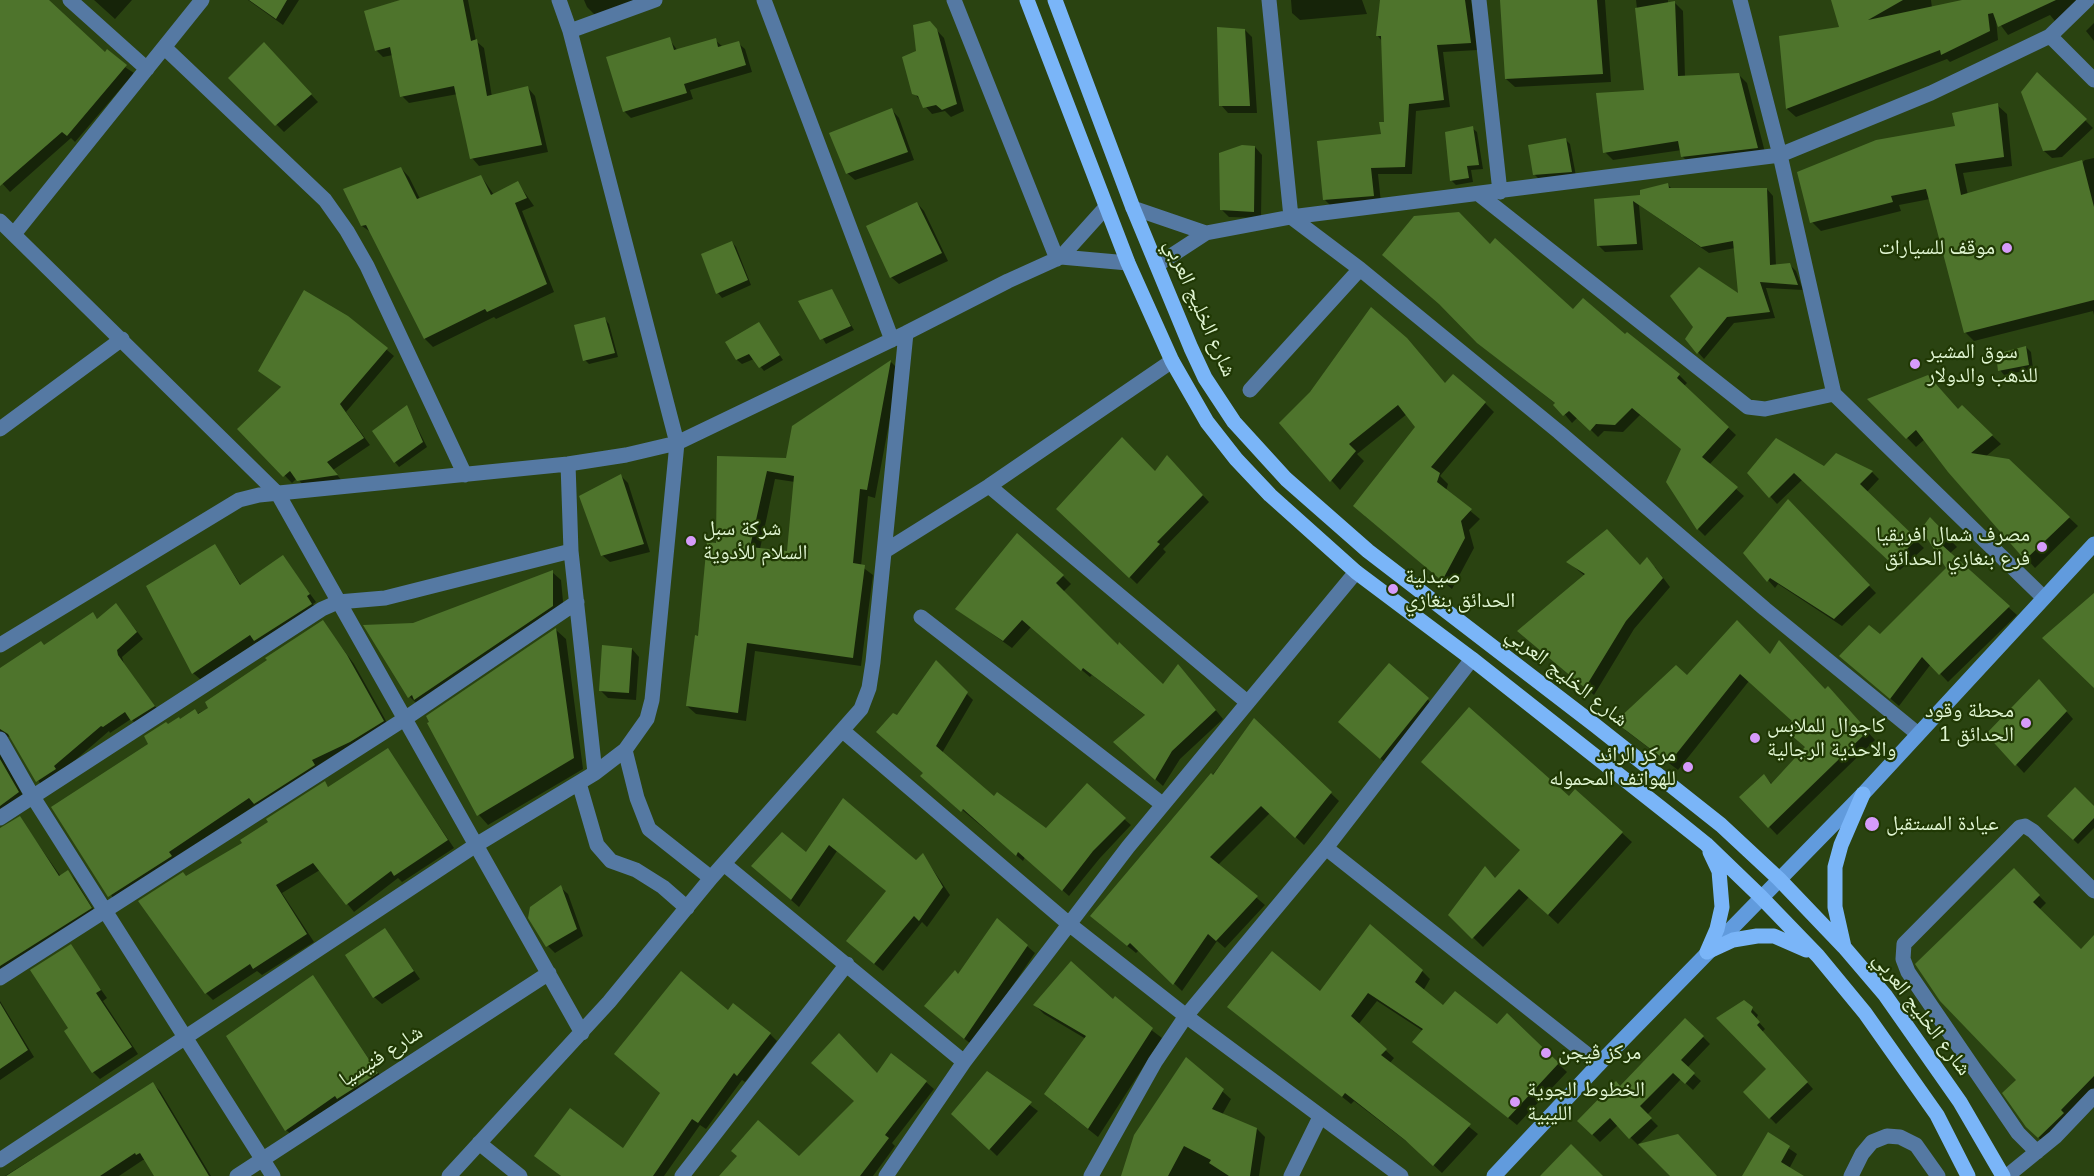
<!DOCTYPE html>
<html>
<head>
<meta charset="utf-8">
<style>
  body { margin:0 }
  canvas { display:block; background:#2a4311 }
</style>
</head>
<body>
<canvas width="2094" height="1176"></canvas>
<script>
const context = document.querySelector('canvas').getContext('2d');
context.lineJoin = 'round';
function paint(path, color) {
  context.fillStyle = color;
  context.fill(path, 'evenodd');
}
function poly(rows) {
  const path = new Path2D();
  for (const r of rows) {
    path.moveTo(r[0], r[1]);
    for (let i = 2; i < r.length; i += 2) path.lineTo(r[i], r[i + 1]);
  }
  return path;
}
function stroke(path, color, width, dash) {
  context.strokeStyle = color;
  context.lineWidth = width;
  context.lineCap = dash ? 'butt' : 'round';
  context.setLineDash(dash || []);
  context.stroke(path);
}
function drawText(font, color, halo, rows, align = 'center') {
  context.font = font + ' Mulish,"Noto Naskh Arabic",sans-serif';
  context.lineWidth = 4.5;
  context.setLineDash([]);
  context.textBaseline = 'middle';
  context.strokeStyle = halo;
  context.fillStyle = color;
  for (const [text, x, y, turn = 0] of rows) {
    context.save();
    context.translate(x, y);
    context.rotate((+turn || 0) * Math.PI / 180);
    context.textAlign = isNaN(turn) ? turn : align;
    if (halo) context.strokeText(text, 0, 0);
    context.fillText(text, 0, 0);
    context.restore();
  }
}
const shadow = poly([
  [0,0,47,0,105,54,134,73,75,142,71,138,10,192,0,181],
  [94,0,132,0,115,19],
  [248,0,299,0,283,25],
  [405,0,468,0,476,41,484,48,492,97,528,88,535,96,548,152,479,166,472,158,458,94,409,103,402,96,393,55,383,57,376,50],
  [584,0,650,0,597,17,587,7],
  [1291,0,1362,0,1367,14,1300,20,1292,13],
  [1381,0,1471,0,1478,50,1443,52,1450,107,1416,111,1412,174,1378,174,1381,203,1332,207,1325,200,1382,136,1386,123,1382,41,1377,35],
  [1507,0,1605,0,1611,82,1515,87,1506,79],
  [1636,0,1668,0,1668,4,1675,3,1683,11,1685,77,1738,74,1747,83,1766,156,1691,165,1683,157,1682,150,1613,160,1605,152,1646,91],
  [1833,0,1931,0,1932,8,1970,0,2086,0,2059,26,2050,15,2008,35,1996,19,1998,40,1950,62,1947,59,1796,117,1787,109,1781,37,1841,28],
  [929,22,944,38,964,111,951,117,945,111,932,114,914,93,917,52],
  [2094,23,2094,41,2086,31],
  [1245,30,1252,37,1257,113,1228,113,1221,105],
  [669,39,678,51,715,40,723,47,738,43,745,49,752,72,690,90,693,99,631,118,625,112,608,58],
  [264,44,318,102,284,132,230,78],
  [2038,74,2093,128,2062,157,2052,158,2044,151],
  [1997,105,2007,114,2012,166,1963,173,1968,195,2037,202,2085,160,2094,158,2094,315,2093,311,1974,341,1965,332,1930,199,1899,205,1901,211,1821,231,1812,222,1957,127],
  [892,110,899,118,914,160,855,180,847,173],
  [1472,128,1477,132,1483,169,1471,170,1473,182,1456,185,1451,180],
  [1565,139,1570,144,1576,176,1539,179,1534,174],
  [1255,147,1262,155,1261,218,1229,217,1222,210],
  [401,168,409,177,420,199,481,176,494,195,518,183,534,206,522,211,554,292,496,319,494,317,433,347,425,339,372,233,362,226],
  [1668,185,1672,189,1767,189,1773,196,1776,266,1789,264,1796,271,1803,290,1766,288,1775,318,1734,323,1704,359,1686,339,1740,297,1735,248,1709,253,1639,205,1643,250,1605,252,1598,245,1595,200,1641,196],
  [917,203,924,211,948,261,899,284,891,277],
  [732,242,736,247,751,285,722,298,718,293],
  [1491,246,1573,311,1625,336,1627,334,1679,375,1687,383,1684,386,1736,435,1709,465,1744,496,1705,536,1698,529,1682,449,1640,415,1623,432,1604,431,1598,437,1578,417,1572,423,1556,404,1487,350,1448,311],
  [831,291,854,330,826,344,800,301],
  [605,319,609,324,618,357,589,364,585,360],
  [355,323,394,356,346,412,370,445,333,470,343,482,306,488,297,478,292,483,239,429,282,388,260,371],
  [758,323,783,360,764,371,754,359,742,364,737,360],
  [2026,347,2031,352,2033,369,2004,375,2000,370],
  [891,362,899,370,875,498,868,496,861,566,873,575,861,666,755,651,746,721,696,714,687,706,717,545,719,458,787,459,793,426],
  [775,479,795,482,789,552,760,549],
  [1446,384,1485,403,1494,412,1440,476,1448,484,1446,491,1480,519,1469,530,1474,548,1452,589,1365,516,1417,427,1407,414,1357,454,1364,461,1340,490,1281,423],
  [1870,399,1958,411,1962,407,2001,444,1985,457,2008,460,2078,526,2035,568,1949,471,1925,439,1916,447],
  [407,407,427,447,399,467,395,462],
  [1174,464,1209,502,1163,549,1166,552,1137,584,1058,508],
  [1824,468,1872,472,1879,479,1866,493,1924,548,1900,570,1803,479,1777,504,1749,473],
  [620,475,628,483,650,552,610,562,602,555],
  [1788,502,1876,593,1842,626,1778,584,1775,588,1768,580],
  [1930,519,1957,547,1949,554,2017,615,1948,682,1931,664,1899,706,1841,656,1880,636,1948,568],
  [214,545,241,585,283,557,316,602,313,604,318,612,263,648,257,642,201,680,193,673],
  [1568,562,1655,567,1670,587,1634,629,1594,695,1527,638,1585,576],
  [552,572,561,580,564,612,418,705,410,697,413,624],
  [1063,576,1071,584,1063,592,1118,647,1164,686,1186,674,1223,719,1180,759,1163,786,1123,750,1146,716,1092,675,1090,677,1031,627,1012,648,957,609],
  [116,605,143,639,122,657,124,664,160,713,139,727,131,719,110,733,109,731,43,788,11,737,2,736,0,740,0,669,45,647,93,614,98,620],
  [323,622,354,664,390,728,263,810,257,804,175,860,117,904,53,807,150,744,168,726,210,708],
  [556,630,566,639,583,769,488,825,479,815,429,724],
  [632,649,639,657,636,700,608,698,600,690],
  [1770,656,1836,696,1875,740,1777,835,1741,797,1764,776,1773,785,1807,748,1794,722,1749,681,1678,770,1625,730,1687,677],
  [936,663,973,700,942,753,994,799,1046,830,1124,819,1131,825,1100,858,1069,896,1025,857,1023,861,929,782,898,717],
  [1389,665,1436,707,1388,765,1347,729],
  [2046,688,2073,719,2024,773,1988,734],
  [1254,720,1339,801,1304,845,1270,813,1218,865,1265,905,1225,948,1217,941,1182,991,1139,950,1136,953,1100,924],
  [388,750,454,848,402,882,398,878,354,912,320,870,282,893,314,942,262,975,257,971,213,1000,206,993,186,877,244,843,325,783,329,788],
  [0,753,25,799,0,818],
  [1569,798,1622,833,1632,842,1558,924,1529,897,1483,947,1450,915,1496,880],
  [843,800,916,862,923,855,950,895,927,927,922,922,883,971,855,948,888,892,837,851,799,907,760,873,806,854],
  [2094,808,2094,828,2078,844,2049,816],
  [20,818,61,877,68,872,74,878,97,915,0,977,0,829],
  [2014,870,2046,903,2039,910,2081,951,2094,940,2094,1091,2045,1144,2037,1136,2018,1080],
  [560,887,568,894,583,936,555,953,548,946],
  [385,930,420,979,382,1004,374,997],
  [70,946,107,998,103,1001,138,1054,100,1079,93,1072,70,1028],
  [1027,946,1035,953,972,1045,933,1013,959,976],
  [1422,971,1430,979,1423,991,1443,1007,1497,1026,1507,1015,1567,1072,1517,1125,1414,1042,1423,1031,1377,1001,1358,1025,1394,1058,1390,1063,1478,1134,1442,1173,1415,1148,1354,1101,1351,1104,1229,1007,1321,993],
  [313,977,384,1081,294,1137,286,1130],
  [0,1001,34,1057,0,1080],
  [1113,1001,1162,1038,1098,1137,1055,1103,1086,1039,1044,1014,1035,1005],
  [1752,1009,1758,1015,1756,1019,1765,1029,1762,1032,1813,1089,1776,1124,1745,1092,1769,1069,1719,1018],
  [728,1012,770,1034,777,1041,745,1082,742,1080,706,1129,700,1125,664,1176,561,1176,536,1155,623,1150,661,1094],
  [1686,1020,1710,1044,1687,1068,1701,1081,1693,1090,1681,1079,1647,1115,1658,1126,1638,1145,1618,1125,1600,1142,1579,1121,1620,1088],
  [1187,1060,1231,1099,1222,1115,1257,1129,1265,1137,1259,1176,1123,1176],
  [988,1074,1038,1111,997,1156,953,1114],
  [926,1082,934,1089,892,1143,895,1146,873,1176,721,1176,799,1158,856,1102],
  [153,1084,160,1091,211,1176,156,1176,146,1160,143,1160,119,1176,5,1176],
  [1768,1134,1797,1154,1789,1169,1800,1176,1745,1176]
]);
const building = poly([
  [0,0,49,0,105,52,107,49,127,65,67,136,62,132,0,186],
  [249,0,287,0,276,19],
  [400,0,463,0,471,41,477,39,487,96,528,86,542,145,470,159,454,86,400,97,390,47,375,51,364,11],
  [1380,0,1465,0,1471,43,1437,45,1444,100,1409,104,1405,167,1371,168,1374,196,1323,200,1317,141,1381,134,1379,122,1384,122,1381,36,1376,36],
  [1500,0,1597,0,1603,74,1505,79],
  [1831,0,1903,0,1868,20,1962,0,2056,0,1998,27,1993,13,1988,14,1990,31,1941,55,1940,50,1786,109,1779,36,1839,27],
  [1675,1,1678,76,1739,73,1758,148,1681,157,1678,141,1603,153,1596,93,1644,90,1635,8],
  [930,21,937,29,957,104,942,110,936,105,923,108,918,96,912,94,902,57,916,51,913,25],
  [1217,27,1245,29,1250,106,1219,106],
  [670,37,674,50,716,38,718,47,739,41,746,65,684,84,687,93,623,112,606,57],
  [264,42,312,94,275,126,228,78],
  [2037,72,2087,119,2055,150,2043,151,2021,92],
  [1998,103,2004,157,1955,164,1961,195,2082,160,2094,207,2094,300,1964,333,1926,189,1891,196,1893,202,1810,223,1797,172,1876,140,1955,126,1952,113],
  [892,108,908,152,846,174,829,133],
  [1473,126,1479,165,1467,166,1469,178,1450,181,1445,132],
  [1566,138,1572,172,1533,175,1528,145],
  [1242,145,1255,146,1254,212,1220,210,1219,153],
  [401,167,417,199,481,175,491,195,518,181,527,198,515,203,547,284,487,312,485,309,424,339,366,225,361,226,343,189],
  [1668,183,1669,188,1767,188,1770,265,1790,263,1798,285,1760,282,1770,312,1727,317,1697,354,1685,339,1693,327,1670,296,1699,267,1738,293,1733,241,1701,247,1633,201,1637,244,1597,246,1594,199,1640,195,1640,190],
  [917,202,942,253,890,278,866,226],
  [1459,212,1490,244,1495,238,1573,309,1583,298,1625,334,1627,332,1680,374,1677,378,1729,427,1702,457,1738,487,1697,530,1666,482,1681,449,1632,408,1615,425,1596,424,1590,431,1569,411,1563,416,1553,405,1555,403,1477,343,1439,304,1382,255,1414,216],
  [732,241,748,280,716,294,701,254],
  [832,289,851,326,820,340,798,301],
  [304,290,348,316,388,348,340,404,364,438,327,462,338,475,297,481,290,471,283,477,237,429,281,387,258,371],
  [1371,307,1407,338,1445,383,1453,374,1486,402,1431,467,1440,473,1437,482,1472,509,1461,521,1465,538,1442,581,1353,506,1415,427,1398,405,1349,444,1356,451,1330,482,1279,423,1310,392],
  [605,317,615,353,583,361,574,325],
  [759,322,780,355,759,368,749,354,736,360,725,342],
  [2026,346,2029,365,1998,371,1996,354],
  [891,360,867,490,860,489,853,563,865,565,853,658,747,643,738,713,686,706,695,635,698,636,707,542,716,543,717,456,786,458,792,426],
  [767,471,794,476,787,551,750,547],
  [1928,375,1958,409,1962,405,1993,435,1971,453,2009,459,2070,517,2025,560,1948,472,1916,430,1906,439,1867,399],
  [407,405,423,442,394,463,372,431],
  [1122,437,1155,471,1167,455,1203,495,1157,542,1160,544,1129,578,1056,509],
  [1776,438,1824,466,1836,453,1873,471,1860,484,1917,539,1892,564,1794,473,1769,498,1747,473],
  [621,474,644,544,601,556,579,496],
  [1788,499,1870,585,1834,619,1770,578,1767,582,1743,553],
  [1930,517,1949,537,1942,545,2010,606,1939,675,1922,657,1890,699,1839,656,1869,625,1880,634,1946,568,1921,529],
  [1607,529,1640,565,1647,557,1663,578,1626,621,1585,688,1517,631,1585,574,1566,562],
  [1017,533,1064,575,1056,583,1118,645,1119,642,1163,684,1178,664,1216,710,1172,751,1155,780,1113,742,1145,715,1083,668,1081,671,1022,620,1003,641,955,609],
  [215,544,240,585,283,555,310,594,307,596,312,604,254,641,250,635,192,674,146,586],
  [553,570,553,606,414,700,412,695,408,698,363,625,413,623],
  [2094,593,2094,688,2042,638],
  [116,603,137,632,117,650,118,655,155,706,131,721,125,712,103,727,101,726,54,766,56,769,36,782,8,734,0,729,0,668,41,641,44,645,93,612,97,619],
  [323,620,347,655,384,721,350,742,312,760,315,765,254,804,249,798,169,852,172,856,108,897,51,807,148,744,144,736,166,722,168,724,179,717,180,719,195,709,198,714,208,708,205,702,267,660,265,658],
  [1737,620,1770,654,1779,640,1825,689,1828,686,1868,731,1768,828,1739,797,1764,774,1771,784,1805,747,1784,729,1792,721,1740,674,1669,763,1615,722,1676,665,1687,675],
  [556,628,574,758,477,816,427,723,429,722,426,716],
  [602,645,632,648,629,693,599,691],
  [936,660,968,692,936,746,994,796,997,792,1046,828,1087,783,1126,818,1093,851,1062,891,1018,852,1016,856,963,809,961,812,920,776,923,773,876,732,893,713,897,715],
  [1389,663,1429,698,1380,759,1338,722],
  [2039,679,2067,711,2015,766,1986,734],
  [1469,707,1569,796,1575,789,1623,832,1548,915,1519,889,1472,939,1448,915,1485,866,1495,878,1520,850,1421,762],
  [1254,718,1332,792,1295,838,1261,806,1210,857,1258,896,1216,941,1208,934,1173,985,1130,943,1127,946,1090,916,1211,773,1213,775],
  [388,748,448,840,394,876,391,871,346,905,313,863,276,885,307,934,253,969,250,964,205,994,138,901,183,872,186,876,242,843,240,840,268,822,266,819,325,781,328,787],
  [0,759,19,792,0,806],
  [2075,787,2094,806,2094,818,2073,840,2047,816],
  [843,798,916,860,923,853,943,887,919,921,914,916,874,964,846,941,886,891,829,845,791,900,751,866,782,832,806,852],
  [20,816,59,876,68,870,92,908,0,966,0,828],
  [2014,868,2040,895,2033,902,2081,949,2094,935,2094,1076,2061,1110,2064,1113,2038,1138,2026,1127,2002,1093,2016,1080,1940,1001,1915,964],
  [561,885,577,929,546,947,528,918,530,907],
  [997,918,1028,945,964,1039,924,1006,955,970,958,974],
  [1370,924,1423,970,1415,982,1443,1005,1455,991,1497,1024,1507,1013,1559,1063,1508,1118,1412,1042,1423,1029,1368,993,1351,1016,1387,1049,1381,1055,1471,1124,1433,1166,1405,1140,1345,1093,1342,1097,1227,1007,1272,951,1320,991],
  [385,928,414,971,373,998,345,955],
  [71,944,101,990,96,993,132,1047,92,1073,64,1031,68,1028,30,970],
  [1071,961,1113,999,1115,996,1153,1028,1088,1129,1044,1094,1086,1036,1033,1005],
  [681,971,728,1010,733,1003,771,1033,737,1076,734,1073,698,1123,692,1119,653,1176,561,1176,534,1156,570,1108,623,1148,660,1093,614,1054],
  [313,975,378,1073,337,1099,335,1096,285,1131,226,1036],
  [1744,1000,1753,1007,1751,1012,1760,1022,1757,1025,1808,1082,1769,1119,1743,1092,1766,1069,1716,1018],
  [0,1003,28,1050,0,1069],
  [1685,1018,1704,1036,1681,1060,1695,1073,1685,1084,1673,1073,1640,1106,1652,1118,1629,1139,1610,1118,1592,1135,1577,1121,1616,1081,1620,1086],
  [839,1033,877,1073,891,1053,927,1081,885,1135,889,1138,860,1176,719,1176,737,1156,731,1151,758,1120,799,1156,854,1101,811,1063],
  [1186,1057,1224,1089,1212,1109,1257,1128,1250,1176,1229,1176,1209,1163,1211,1160,1184,1146,1168,1176,1121,1176,1134,1135],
  [987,1071,1032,1102,989,1150,951,1114],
  [153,1082,209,1176,154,1176,140,1153,136,1155,135,1153,100,1176,6,1176],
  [1768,1132,1790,1146,1781,1162,1804,1176,1742,1176],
  [1678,1134,1717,1176,1670,1176,1638,1144],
  [1571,1144,1603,1176,1540,1176]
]);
const minor = poly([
  [70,0,147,69],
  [764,0,892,340],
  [954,0,1057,259],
  [1269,0,1291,217,1360,269,1559,432,1765,609,1918,734],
  [1479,0,1500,192],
  [1740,0,1780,155,1834,394,2043,597],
  [570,31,655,0],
  [2050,36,2094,80],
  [165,48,325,200,347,231,367,266,465,475],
  [1480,195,1748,407,1765,409,1834,394],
  [1133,208,1206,233],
  [0,221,278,494,582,1033],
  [14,234,202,0],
  [1061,257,1128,263],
  [1157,265,1206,233,1291,217,1780,155,1931,93,2050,36,2087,0],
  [1250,390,1360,269],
  [0,429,122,339],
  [568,464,571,551,595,773],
  [989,486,1247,702],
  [885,551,989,486,1172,361],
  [921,617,1162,804],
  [0,645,239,500,259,495,568,464,626,455,677,443,570,31,559,0],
  [843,731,1069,924,1186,1016,1401,1176],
  [0,739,33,797,273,1176],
  [625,750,637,798,649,829,711,878],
  [579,783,597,845,611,861,636,870,663,887,687,908],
  [0,818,322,609,338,602,385,598,571,551],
  [1326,848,1599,1064],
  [724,864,964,1062],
  [0,978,406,718,577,602],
  [479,1143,520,1176],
  [2037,1152,2018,1133,1908,972,1903,959,1904,944,2020,827,2025,826,2033,831,2094,891],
  [0,1160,476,845,595,773,625,750,647,719,652,700,677,443,906,333,1008,281,1061,257,1106,207],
  [237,1176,549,973],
  [449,1176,609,1002,711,878,861,709,869,688,873,662,906,333],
  [682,1176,847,964],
  [886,1176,964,1062,1128,847,1356,572],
  [1091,1176,1155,1062,1186,1016,1326,848,1472,659],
  [1291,1176,1320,1117],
  [1851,1176,1862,1154,1872,1142,1887,1136,1900,1137,1916,1145,1938,1176],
  [2007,1176,2055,1137,2094,1096]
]);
const secondary = poly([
  [1494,1176,1599,1064,1863,794,2094,544]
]);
const primary = poly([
  [1027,0,1128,263,1172,361,1207,422,1236,459,1270,495,1356,572,1472,659,1676,820,1706,844,1761,897,1818,956,1865,1013,1937,1115,1968,1176],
  [1055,0,1133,208,1191,348,1205,378,1234,422,1286,479,1368,551,1596,726,1721,825,1779,879,1844,947,1885,995,1960,1102,2003,1176],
  [1844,947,1835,907,1835,867,1841,845,1863,794],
  [1707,952,1733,940,1757,936,1774,936,1806,950],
  [1707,952,1717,929,1722,907,1719,871,1710,852]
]);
const markers = [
  [2007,248,6,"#d69bfa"],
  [1915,364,6,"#d69bfa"],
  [691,541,6,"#d69bfa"],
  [2042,547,6,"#d69bfa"],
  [1393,589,6,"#d69bfa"],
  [2026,723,6,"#d69bfa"],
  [1755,738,6,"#d69bfa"],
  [1688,767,6,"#d69bfa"],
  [1872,824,8,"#d69bfa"],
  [1546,1053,6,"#d69bfa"],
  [1515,1102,6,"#d69bfa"]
];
const poiNames = [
  ["موقف للسيارات",1995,248,"right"],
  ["سوق المشير",1927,352],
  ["للذهب والدولار",1927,376],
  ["شركة سبل",703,529],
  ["السلام للأدوية",703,553],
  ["مصرف شمال افريقيا",2030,535,"right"],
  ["فرع بنغازي الحدائق",2030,559,"right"],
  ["صيدلية",1405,577],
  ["الحدائق بنغازي",1405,601],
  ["محطة وقود",2014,711,"right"],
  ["الحدائق 1",2014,735,"right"],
  ["كاجوال للملابس",1767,726],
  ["والاحذية الرجالية",1767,750],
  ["مركز الرائد",1676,755,"right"],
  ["للهواتف المحموله",1676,779,"right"],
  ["عيادة المستقبل",1886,824],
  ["مركز ڤيجن",1558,1053],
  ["الخطوط الجوية",1527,1090],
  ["الليبية",1527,1114]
];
const streetNames = [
  ["شارع الخليج العربي",1200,308,66],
  ["شارع الخليج العربي",1567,677,38],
  ["شارع الخليج العربي",1922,1014,53],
  ["شارع فنيسيا",381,1056,-33]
];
paint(shadow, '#0007');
paint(building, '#4e742c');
stroke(minor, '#5579a3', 15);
stroke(secondary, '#619bdd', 15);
stroke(primary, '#7ab5f8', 15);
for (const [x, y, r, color] of markers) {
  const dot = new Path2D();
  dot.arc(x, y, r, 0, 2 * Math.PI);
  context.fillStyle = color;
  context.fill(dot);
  stroke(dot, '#203804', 2);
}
drawText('21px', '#e0f5d2', '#203804', poiNames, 'left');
drawText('21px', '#e0f5d2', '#203804', streetNames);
</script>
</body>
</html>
